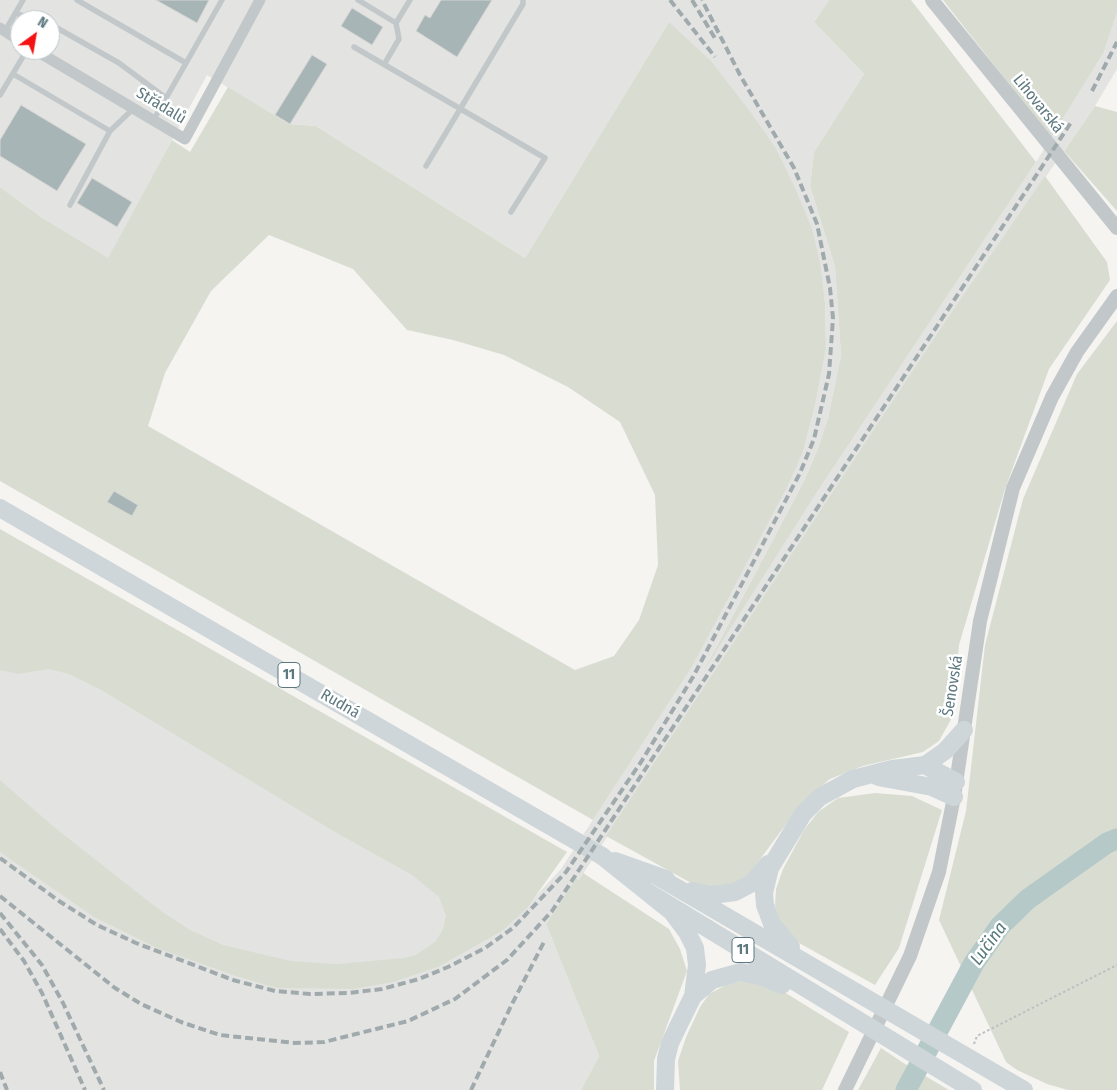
<!DOCTYPE html>
<html>
<head>
<meta charset="utf-8">
<style>
  body { margin:0 }
  #map { position:relative; width:1117px; height:1090px; overflow:hidden; background:#f5f4f1; font-family:"Fira Sans Condensed",sans-serif }
  canvas { display:block }
  .north { position:absolute; left:10px; top:10px; width:50px; height:50px; box-sizing:border-box; background:#fff; border:1px solid #bec9cc; border-radius:50%; rotate:32deg; font-size:14px; font-weight:700; line-height:20px; text-align:center; color:#5d787f }
  .north::after { content:''; display:block; margin:auto; width:18px; height:22px; background:#f41212; clip-path:polygon(50% 0,100% 100%,50% 72%,0 100%) }
</style>
</head>
<body>
<div id="map">
<canvas width="1117" height="1090"></canvas>
<div class="north">N</div>
</div>
<script>
const context = document.querySelector('canvas').getContext('2d');
context.lineJoin = 'round';
function paint(path, color) {
  context.fillStyle = color;
  context.fill(path, 'evenodd');
}
function poly(rows) {
  const path = new Path2D();
  for (const r of rows) {
    path.moveTo(r[0], r[1]);
    for (let i = 2; i < r.length; i += 2) path.lineTo(r[i], r[i + 1]);
  }
  return path;
}
function stroke(path, color, width, dash) {
  context.strokeStyle = color;
  context.lineWidth = width;
  context.lineCap = dash ? 'butt' : 'round';
  context.setLineDash(dash || []);
  context.stroke(path);
}
function drawText(font, color, halo, rows, align = 'center') {
  context.font = font + ' "Fira Sans Condensed",sans-serif';
  context.lineWidth = 5;
  context.setLineDash([]);
  context.textBaseline = 'middle';
  context.strokeStyle = halo;
  context.fillStyle = color;
  for (const [text, x, y, turn = 0] of rows) {
    context.save();
    context.translate(x, y);
    context.rotate((+turn || 0) * Math.PI / 180);
    context.textAlign = isNaN(turn) ? turn : align;
    if (halo) context.strokeText(text, 0, 0);
    context.fillText(text, 0, 0);
    context.restore();
  }
}
const built = poly([
  [0,0,829,0,814,22,864,74,814,152,810,186,835,267,841,355,828,418,817,451,804,481,708,662,814,497,1036,162,1104,52,1117,13,1117,69,1095,106,940,329,579,880,576,878,546,924,599,1056,581,1090,0,1090,0,573,535,897,561,869,692,667,803,452,815,406,826,349,825,303,812,228,777,150,669,22,525,258,316,126,289,124,207,75,108,259,41,217,0,187],
  [20,20,50,20,50,50,20,50]
]);
const green = poly([
  [829,0,911,0,1036,162,814,497,704,670,804,481,817,451,828,418,841,355,835,267,810,186,814,152,864,74,814,22],
  [943,0,1117,0,1117,13,1104,52,1051,138],
  [669,22,711,61,752,114,777,150,795,188,812,228,820,263,825,303,826,349,815,406,803,452,788,485,692,667,593,820,0,481,0,187,41,217,108,258,172,140,190,152,228,87,289,124,316,126,525,258],
  [269,235,353,269,407,330,453,340,504,355,568,387,620,422,655,495,658,565,639,620,614,656,575,670,148,426,165,373,211,291],
  [1095,106,1117,112,1117,211,1064,151],
  [1045,176,1107,262,1110,280,1049,369,1005,489,959,645,954,714,939,741,923,752,863,766,830,779,802,803,749,874,735,886,714,888,693,884,606,836,940,329],
  [1117,321,1117,1090,1068,1090,1047,1084,1017,1070,1006,1062,939,920,966,811,985,645,1023,499,1077,374],
  [0,529,567,852,527,908,502,931,438,967,393,982,354,989,276,988,236,976,157,948,94,917,0,852,0,780,54,827,161,911,190,930,223,945,291,961,337,964,404,958,416,955,436,941,443,929,446,916,439,897,412,875,335,832,103,691,69,674,49,669,18,674,0,670],
  [875,793,912,796,942,810,899,948,875,985,799,943,780,923,775,905,776,889,783,869,804,830,818,812,838,798],
  [583,873,669,929,680,949,687,971,654,1061,654,1090,581,1090,599,1056,546,924,576,878,579,880],
  [743,981,771,984,849,1032,822,1090,680,1090,678,1061,686,1037,700,1007,709,994,726,985],
  [881,1048,905,1064,949,1090,858,1090]
]);
const river = poly([
  [906,1090,974,963,1000,926,1028,899,1107,843,1117,839]
]);
const building = poly([
  [156,0,209,0,197,23,156,0],
  [441,0,492,0,457,57,416,31,425,15,430,18,441,0],
  [352,8,383,27,372,45,341,26,352,8],
  [312,55,327,64,290,124,275,115,312,55],
  [21,105,86,144,57,191,0,156,0,140,21,105],
  [92,178,132,202,117,227,77,203,92,178],
  [114,491,138,505,132,516,107,502,114,491]
]);
const path = poly([
  [974,1044,977,1036,1117,965]
]);
const service = poly([
  [77,0,186,63],
  [358,0,396,23,410,0],
  [15,13,37,20],
  [50,24,119,63,166,98],
  [5,31,23,0],
  [354,47,545,158,511,212],
  [385,63,399,39,396,23],
  [13,74,110,131],
  [0,95,27,50],
  [153,121,222,0],
  [426,166,523,4,523,0],
  [70,205,110,131,133,109]
]);
const minor = poly([
  [0,28,20,41],
  [35,50,185,139,260,0]
]);
const tertiary = poly([
  [932,0,1117,228],
  [845,1090,910,956,939,872,954,797,980,621,1013,488,1052,397,1077,352,1117,296]
]);
const primary = poly([
  [0,508,602,856]
]);
const trunk = poly([
  [925,765,956,782],
  [878,777,932,787,954,797],
  [602,856,672,912,687,932,695,948,697,965,693,996,670,1043,666,1059,665,1090],
  [615,861,666,879],
  [655,875,1024,1090],
  [646,891,973,1090],
  [692,891,712,895,735,892,752,883,768,864],
  [791,947,772,924,765,905,764,893,770,868,803,814,820,797,853,779,892,769,925,765,945,751,964,730],
  [693,996,712,980,741,972,763,977,782,985]
]);
const rail = poly([
  [670,0,715,57],
  [692,0,716,40],
  [1092,91,1117,42],
  [0,858,59,901,97,925,136,943,233,980,275,991,310,994,349,993,382,989,419,979,448,967,485,948,513,928,566,872,641,762,693,677,800,473,814,439,829,374,833,318,830,288,817,224,794,168,740,75,702,0],
  [0,896,115,988,141,1004,181,1022,220,1035,295,1043,324,1042,408,1021,455,999,507,960,552,911,1072,121],
  [0,913,42,965,63,1003,104,1090],
  [0,929,24,961,42,993,85,1090],
  [0,1072,7,1090],
  [471,1090,512,1004,544,942]
]);
const shields = [
  [289,675,22],
  [743,950,22]
];
const shieldNames = [
  ["11",289,675],
  ["11",743,950]
];
const streetNames = [
  ["Lihovarská",1038,104,51],
  ["Střádalů",161,106,31],
  ["Šenovská",953,686,-81],
  ["Rudná",340,704,30]
];
const waterNames = [
  ["Lučina",989,944,-54]
];
paint(built, '#e3e4e2');
paint(green, '#d9ddd1');
stroke(river, '#b6c9c9', 21);
paint(building, '#a8b5b7');
stroke(building, '#d6d6d4', 1);
stroke(path, '#bbbfc0', 2, [2.5, 2.5]);
stroke(service, '#c2c8ca', 5.5);
stroke(minor, '#c2c8ca', 11);
stroke(tertiary, '#c2c8ca', 14);
stroke(primary, '#ced6d9', 18);
stroke(trunk, '#ced6d9', 18);
stroke(rail, '#a0aaad', 4, [8, 4]);
for (const [x, y, w] of shields) {
  const box = new Path2D();
  box.roundRect(x - w / 2, y - 12.5, w, 25, 4);
  context.fillStyle = '#fff';
  context.fill(box);
  stroke(box, '#5d787f', 1);
}
drawText('bold 15px', '#5d787f', null, shieldNames);
drawText('16px', '#5d787f', '#fff', streetNames);
drawText('italic 18px', '#587a7c', '#fff', waterNames);
</script>
</body>
</html>
